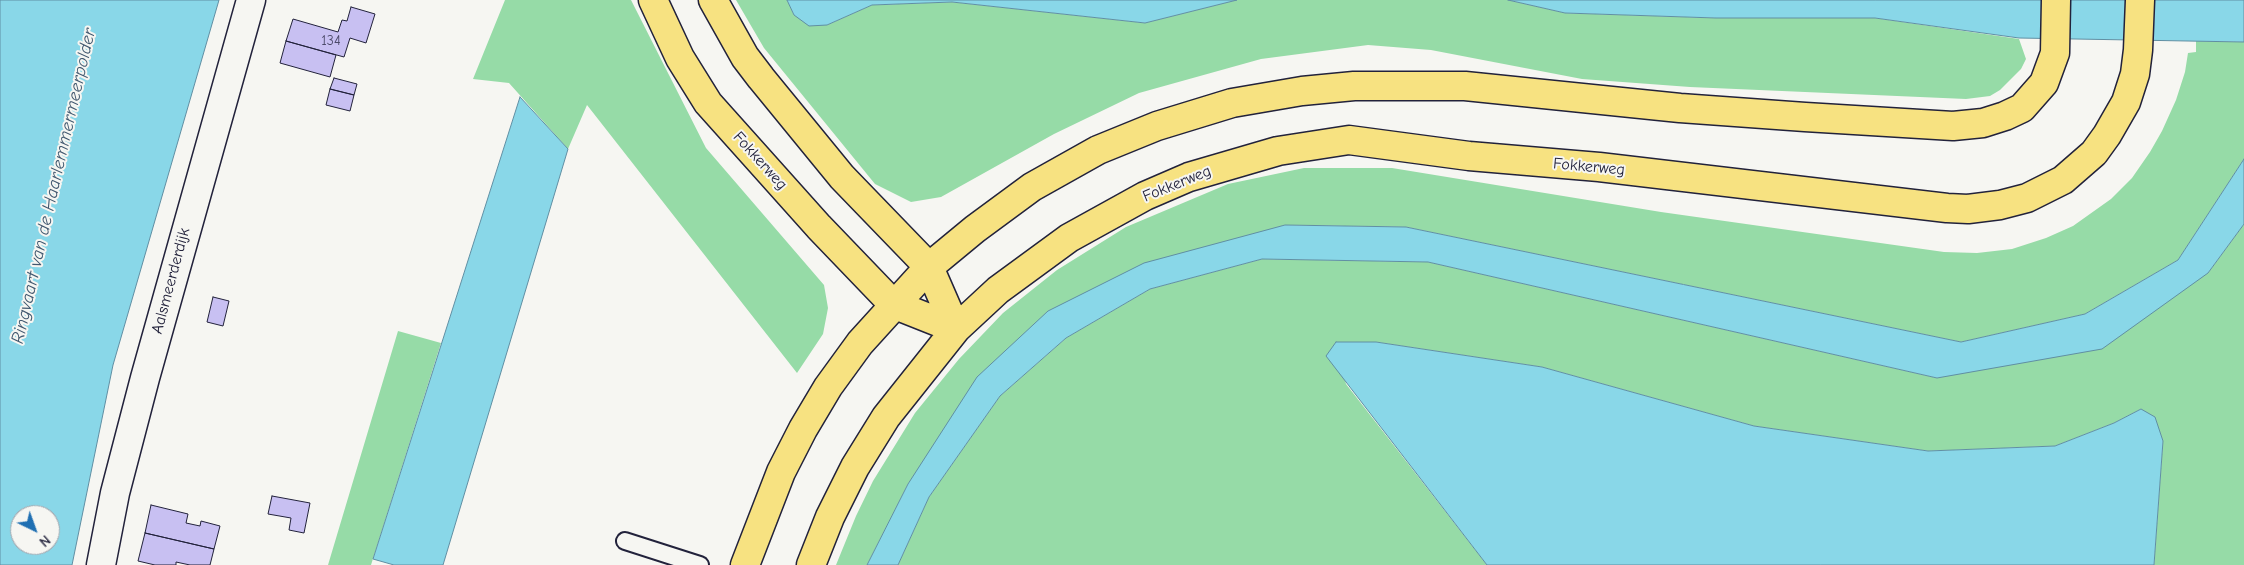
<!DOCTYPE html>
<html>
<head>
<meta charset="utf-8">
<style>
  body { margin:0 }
  #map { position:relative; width:2244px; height:565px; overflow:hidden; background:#f6f6f2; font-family:"Comic Neue",sans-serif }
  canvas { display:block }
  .north { position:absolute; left:10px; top:505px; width:50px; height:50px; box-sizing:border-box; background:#f6f6f2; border:1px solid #a1a1a9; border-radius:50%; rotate:138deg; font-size:14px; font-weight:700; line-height:20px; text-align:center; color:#22223b }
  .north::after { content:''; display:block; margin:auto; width:18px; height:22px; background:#1f6fb2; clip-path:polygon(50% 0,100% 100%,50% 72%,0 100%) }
</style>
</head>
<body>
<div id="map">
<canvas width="2244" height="565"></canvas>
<div class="north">N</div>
</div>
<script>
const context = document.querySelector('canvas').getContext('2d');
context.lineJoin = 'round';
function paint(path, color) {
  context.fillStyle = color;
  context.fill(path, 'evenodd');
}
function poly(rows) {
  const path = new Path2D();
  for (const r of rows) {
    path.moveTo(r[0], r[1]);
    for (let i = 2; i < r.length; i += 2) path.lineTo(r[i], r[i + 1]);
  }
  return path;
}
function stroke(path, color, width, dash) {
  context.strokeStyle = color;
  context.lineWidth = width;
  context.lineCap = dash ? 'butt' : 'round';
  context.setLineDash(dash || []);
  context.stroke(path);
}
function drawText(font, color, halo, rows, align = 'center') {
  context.font = font + ' "Comic Neue",sans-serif';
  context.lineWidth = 4;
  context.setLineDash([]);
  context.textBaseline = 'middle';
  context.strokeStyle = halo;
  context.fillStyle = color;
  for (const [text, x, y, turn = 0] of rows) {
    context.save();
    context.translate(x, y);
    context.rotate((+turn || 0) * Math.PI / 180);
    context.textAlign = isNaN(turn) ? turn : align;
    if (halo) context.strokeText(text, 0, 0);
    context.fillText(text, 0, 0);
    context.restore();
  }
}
const green = poly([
  [505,0,631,0,706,148,824,285,828,308,823,334,797,373,587,105,568,149,509,83,473,79],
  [736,0,787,0,794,15,827,25,872,5,952,2,1145,23,1237,0,1508,0,1565,13,1716,18,1875,18,2019,39,2026,59,2021,69,2000,90,1990,96,1966,99,1690,87,1582,79,1431,50,1368,45,1261,59,1139,93,1054,134,941,197,911,202,875,184,764,48],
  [2196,41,2244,42,2244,159,2178,260,2085,314,1961,342,1406,227,1285,225,1048,311,908,484,867,565,836,565,856,516,873,481,915,413,959,359,1003,313,1057,270,1126,227,1228,184,1304,168,1392,168,1661,212,1944,252,1977,253,2012,249,2046,238,2073,226,2111,199,2132,178,2150,152,2162,131,2176,100,2185,72,2188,53,2196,52],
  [2244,224,2244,565,2154,565,2163,441,2141,409,2114,423,2055,446,1928,451,1754,426,1542,367,1376,342,1336,342,1346,384,1487,565,898,565,929,497,1000,396,1066,338,1150,289,1262,259,1428,262,1937,378,2208,273],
  [398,331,441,343,371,565,328,565]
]);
const water = poly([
  [0,0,219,0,113,365,72,565,0,565,0,0],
  [20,515,50,515,50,545,20,545,20,515],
  [787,0,1237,0,1145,23,952,2,872,5,827,25,809,26,794,15,787,0],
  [1508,0,2244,0,2244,42,2019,38,1875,18,1716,18,1565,13,1508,0],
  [520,97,568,149,443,565,394,565,373,559,520,97],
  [2244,159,2244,224,2208,273,2102,349,1937,378,1428,262,1262,259,1150,289,1066,338,1000,396,929,497,898,565,867,565,908,484,977,377,1048,311,1144,263,1285,225,1406,227,1961,342,2085,314,2178,260,2244,159],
  [1336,342,1376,342,1542,367,1754,426,1928,451,2055,446,2114,423,2141,409,2155,417,2163,441,2154,565,1487,565,1326,356,1336,342]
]);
const building = poly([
  [351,7,375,14,366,43,350,38,344,57,286,41,293,19,338,32,342,20,347,21,351,7],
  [286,41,336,55,330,77,280,63,286,41],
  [334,78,357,84,354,95,330,89,334,78],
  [330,89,354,95,350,111,326,105,330,89],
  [213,297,229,301,223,326,207,322,213,297],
  [272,496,310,503,304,533,289,530,291,518,268,514,272,496],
  [151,505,188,514,186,523,200,526,201,521,220,526,214,549,145,533,151,505],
  [145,533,214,549,210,565,190,565,176,562,176,565,155,565,138,561,145,533]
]);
const service = poly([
  [625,541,700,565]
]);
const minor = poly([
  [101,565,115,493,145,378,251,0]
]);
const primary = poly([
  [653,0,680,58,708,103,819,227,893,304,956,329],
  [713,0,745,57,761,78,842,177,929,267,956,329],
  [745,565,781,472,803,429,828,387,860,343,929,267,975,229,1032,187,1098,150,1157,126,1232,103,1302,91,1354,86,1465,86,1680,108,1805,117,1953,126,1983,123,2005,116,2022,108,2044,83,2055,53,2056,0],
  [811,565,830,517,855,467,886,417,956,329,998,290,1069,238,1145,196,1189,177,1278,151,1349,140,1469,156,1599,167,1947,208,1968,209,2000,205,2027,198,2063,180,2094,153,2107,135,2126,102,2135,74,2138,50,2140,0]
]);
const numberNames = [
  ["134",331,41]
];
const streetNames = [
  ["Fokkerweg",760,161,48],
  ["Fokkerweg",1589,167,5],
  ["Fokkerweg",1177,184,-22],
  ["Aalsmeerderdijk",171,281,-75]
];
const waterNames = [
  ["Ringvaart van de Haarlemmermeerpolder",54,186,-77]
];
paint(green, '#96dba7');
paint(water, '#89d7e8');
stroke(water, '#608fa3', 1);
paint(building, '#c8c0f2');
stroke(building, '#22223b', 1);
stroke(service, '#22223b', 20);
stroke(minor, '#22223b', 31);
stroke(primary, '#22223b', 31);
stroke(service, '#f6f6f2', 16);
stroke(minor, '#f6f6f2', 28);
stroke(primary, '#f7e281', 28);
drawText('14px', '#4c4a69', null, numberNames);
drawText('16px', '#22223b', '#f6f6f2', streetNames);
drawText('italic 18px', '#41586f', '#f6f6f2', waterNames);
</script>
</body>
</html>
